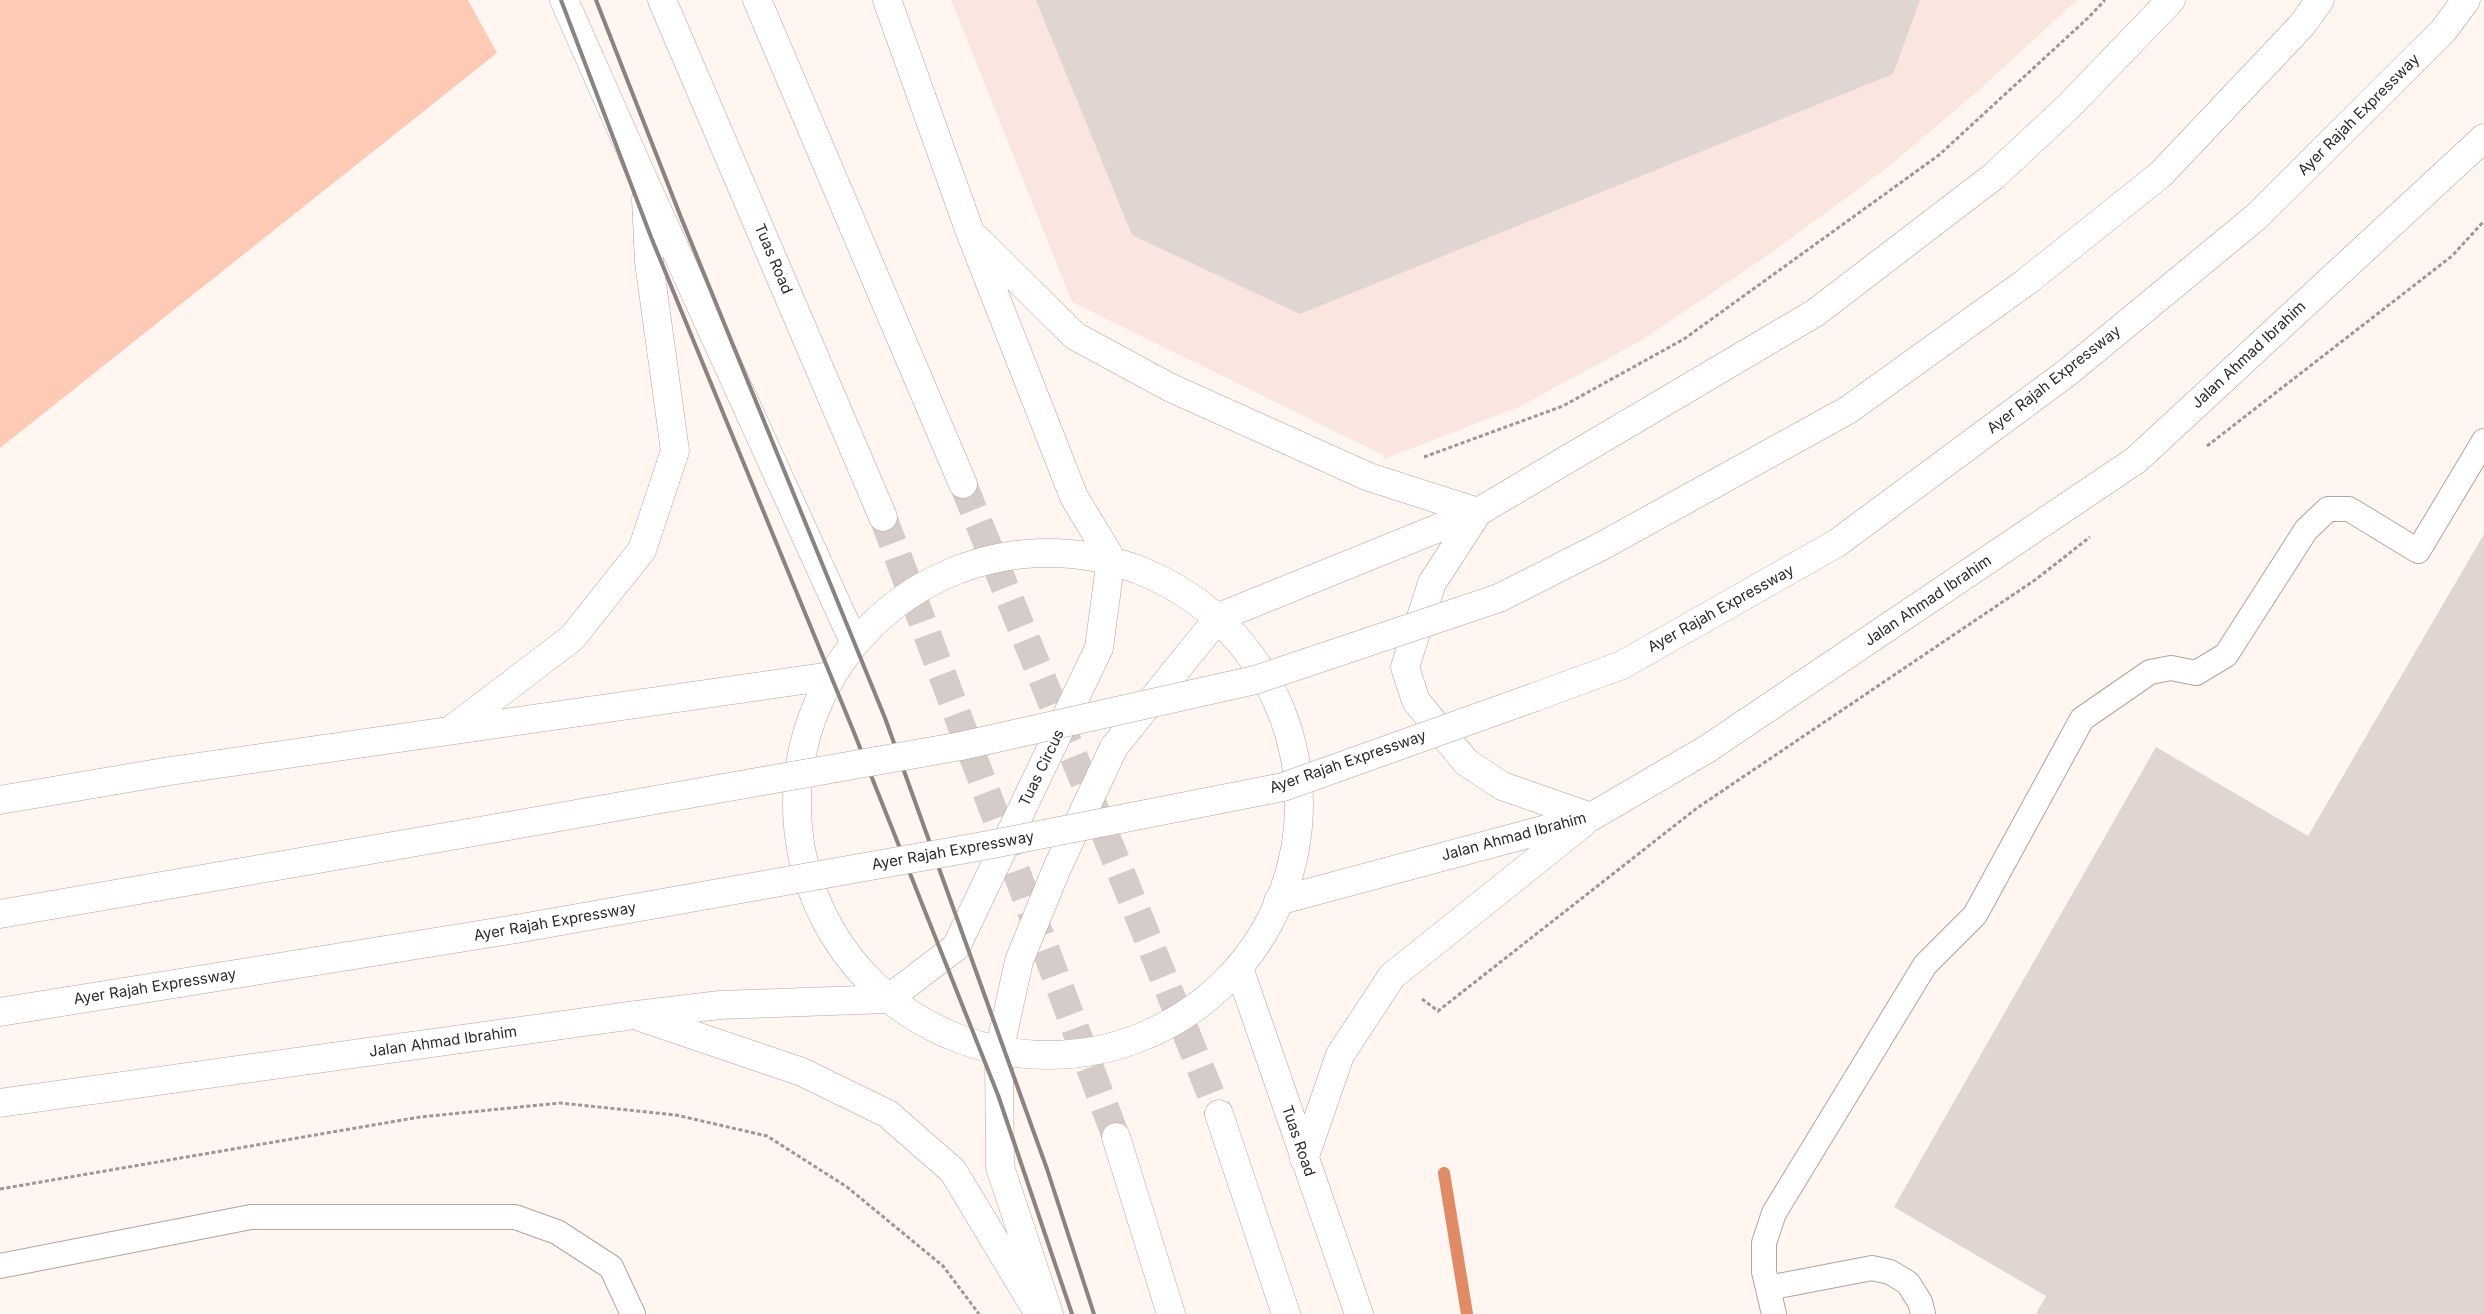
<!DOCTYPE html>
<html>
<head>
<meta charset="utf-8">
<style>
  body { margin:0 }
  canvas { display:block; background:#fff5f1 }
</style>
</head>
<body>
<canvas width="2484" height="1314"></canvas>
<script>
const context = document.querySelector('canvas').getContext('2d');
context.lineJoin = 'round';
function paint(path, color) {
  context.fillStyle = color;
  context.fill(path, 'evenodd');
}
function poly(rows) {
  const path = new Path2D();
  for (const r of rows) {
    if (r.length === 3) {
      path.moveTo(r[0] + r[2], r[1]);
      path.arc(r[0], r[1], r[2], 0, 2 * Math.PI);
      continue;
    }
    path.moveTo(r[0], r[1]);
    for (let i = 2; i < r.length; i += 2) path.lineTo(r[i], r[i + 1]);
  }
  return path;
}
function stroke(path, color, width, dash) {
  context.strokeStyle = color;
  context.lineWidth = width;
  context.lineCap = dash ? 'butt' : 'round';
  context.setLineDash(dash || []);
  context.stroke(path);
}
function drawText(font, color, halo, rows, align = 'center') {
  context.font = font + ' Inter,sans-serif';
  context.lineWidth = 4;
  context.setLineDash([]);
  context.textBaseline = 'middle';
  context.strokeStyle = halo;
  context.fillStyle = color;
  for (const [text, x, y, turn = 0] of rows) {
    context.save();
    context.translate(x, y);
    context.rotate((+turn || 0) * Math.PI / 180);
    context.textAlign = isNaN(turn) ? turn : align;
    if (halo) context.strokeText(text, 0, 0);
    context.fillText(text, 0, 0);
    context.restore();
  }
}
const built = poly([
  [951,0,2077,0,1979,90,1888,167,1771,253,1642,340,1519,407,1384,459,1383,455,1072,302]
]);
const green = poly([
  [0,0,468,0,497,53,0,448]
]);
const stream = poly([
  [1444,1173,1467,1314]
]);
const building = poly([
  [1036,0,1920,0,1893,74,1300,314,1132,235],
  [2484,534,2484,1314,2036,1314,2046,1296,1894,1207,2156,747,2308,836]
]);
const primaryTunnel = poly([
  [963,484,1219,1114],
  [883,517,1116,1137]
]);
const path = poly([
  [2207,446,2452,256,2484,221],
  [1424,457,1563,406,1684,339,1939,155,2089,17,2105,0],
  [1422,999,1438,1011,1697,808,2035,580,2090,537],
  [0,1189,420,1117,560,1103,676,1115,767,1136,847,1187,943,1266,979,1314]
]);
const service = poly([
  [0,1266,251,1217,515,1217,557,1232,611,1267,633,1314],
  [1768,1288,1872,1268,1890,1272,1908,1283,1920,1302,1923,1314],
  [1774,1314,1764,1272,1764,1243,1774,1213,1925,965,1975,915,2082,719,2150,672,2171,668,2196,673,2226,655,2306,530,2328,509,2349,509,2418,551,2484,441]
]);
const primary = poly([
  [662,0,883,517],
  [757,0,963,484],
  [1478,512,1432,583,1405,667,1416,701,1466,762,1502,786,1591,817],
  [1048,804,251],
  [1278,901,1591,817,1707,749,2136,460,2484,138],
  [1239,968,1359,1314],
  [888,999,956,947,1099,648,1111,558],
  [643,1018,802,1072,888,1114,953,1171,1033,1304],
  [0,1103,635,1015,720,1005,888,999],
  [1219,1114,1286,1314],
  [1116,1137,1171,1314],
  [1304,1159,1340,1055,1392,976,1582,824],
  [1049,1314,1000,1167,999,1052,1019,961,1057,868,1114,747,1219,617,1478,512,1815,313,1994,176,2069,106,2171,0]
]);
const motorway = poly([
  [564,0,645,183,854,642],
  [887,0,970,232,1074,497,1111,558],
  [977,239,1075,336,1169,387,1369,477,1478,512],
  [1499,598,1600,547,1848,410,2026,282,2161,174,2302,25,2320,0],
  [1535,697,1622,665,1837,543,2068,372,2256,217,2443,31,2466,0],
  [451,730,572,638,642,550,675,451,649,262,646,199],
  [0,800,170,771,831,676],
  [0,914,497,828],
  [0,1012,516,929]
]);
const rail = poly([
  [561,0,651,237,853,730,998,1095,1072,1314],
  [596,0,680,215,885,718,1047,1169,1094,1314]
]);
const motorwayBridge = poly([
  [497,828,961,746,1255,680,1499,598],
  [516,929,983,846,1283,787,1535,697]
]);
const streetNames = [
  ["Ayer Rajah Expressway",2359,115,-45],
  ["Tuas Road",773,259,67],
  ["Jalan Ahmad Ibrahim",2249,355,-43],
  ["Ayer Rajah Expressway",2054,380,-38],
  ["Jalan Ahmad Ibrahim",1928,601,-34],
  ["Ayer Rajah Expressway",1721,609,-29],
  ["Ayer Rajah Expressway",1348,762,-19],
  ["Tuas Circus",1042,768,-64],
  ["Jalan Ahmad Ibrahim",1514,837,-15],
  ["Ayer Rajah Expressway",953,851,-10],
  ["Ayer Rajah Expressway",555,922,-10],
  ["Ayer Rajah Expressway",155,987,-9],
  ["Jalan Ahmad Ibrahim",443,1042,-8],
  ["Tuas Road",1298,1141,71]
];
paint(built, '#fae6de');
paint(green, '#fdcab5');
stroke(stream, '#e08b65', 12);
paint(building, '#e0d5d0');
stroke(primaryTunnel, '#d5ccc9', 28, [28, 14]);
stroke(service, '#b0a5a1', 26);
stroke(primary, '#b0a5a1', 29);
stroke(motorway, '#b0a5a1', 29);
stroke(path, '#9f9794', 3, [4, 2.5]);
stroke(service, '#fff', 24);
stroke(primary, '#fff', 28);
stroke(motorway, '#fff', 28);
stroke(rail, '#8a8380', 4);
stroke(motorwayBridge, '#b0a5a1', 29, []);
stroke(motorwayBridge, '#fff', 28);
drawText('15px', '#2e2a28', '#fff', streetNames);
</script>
</body>
</html>
